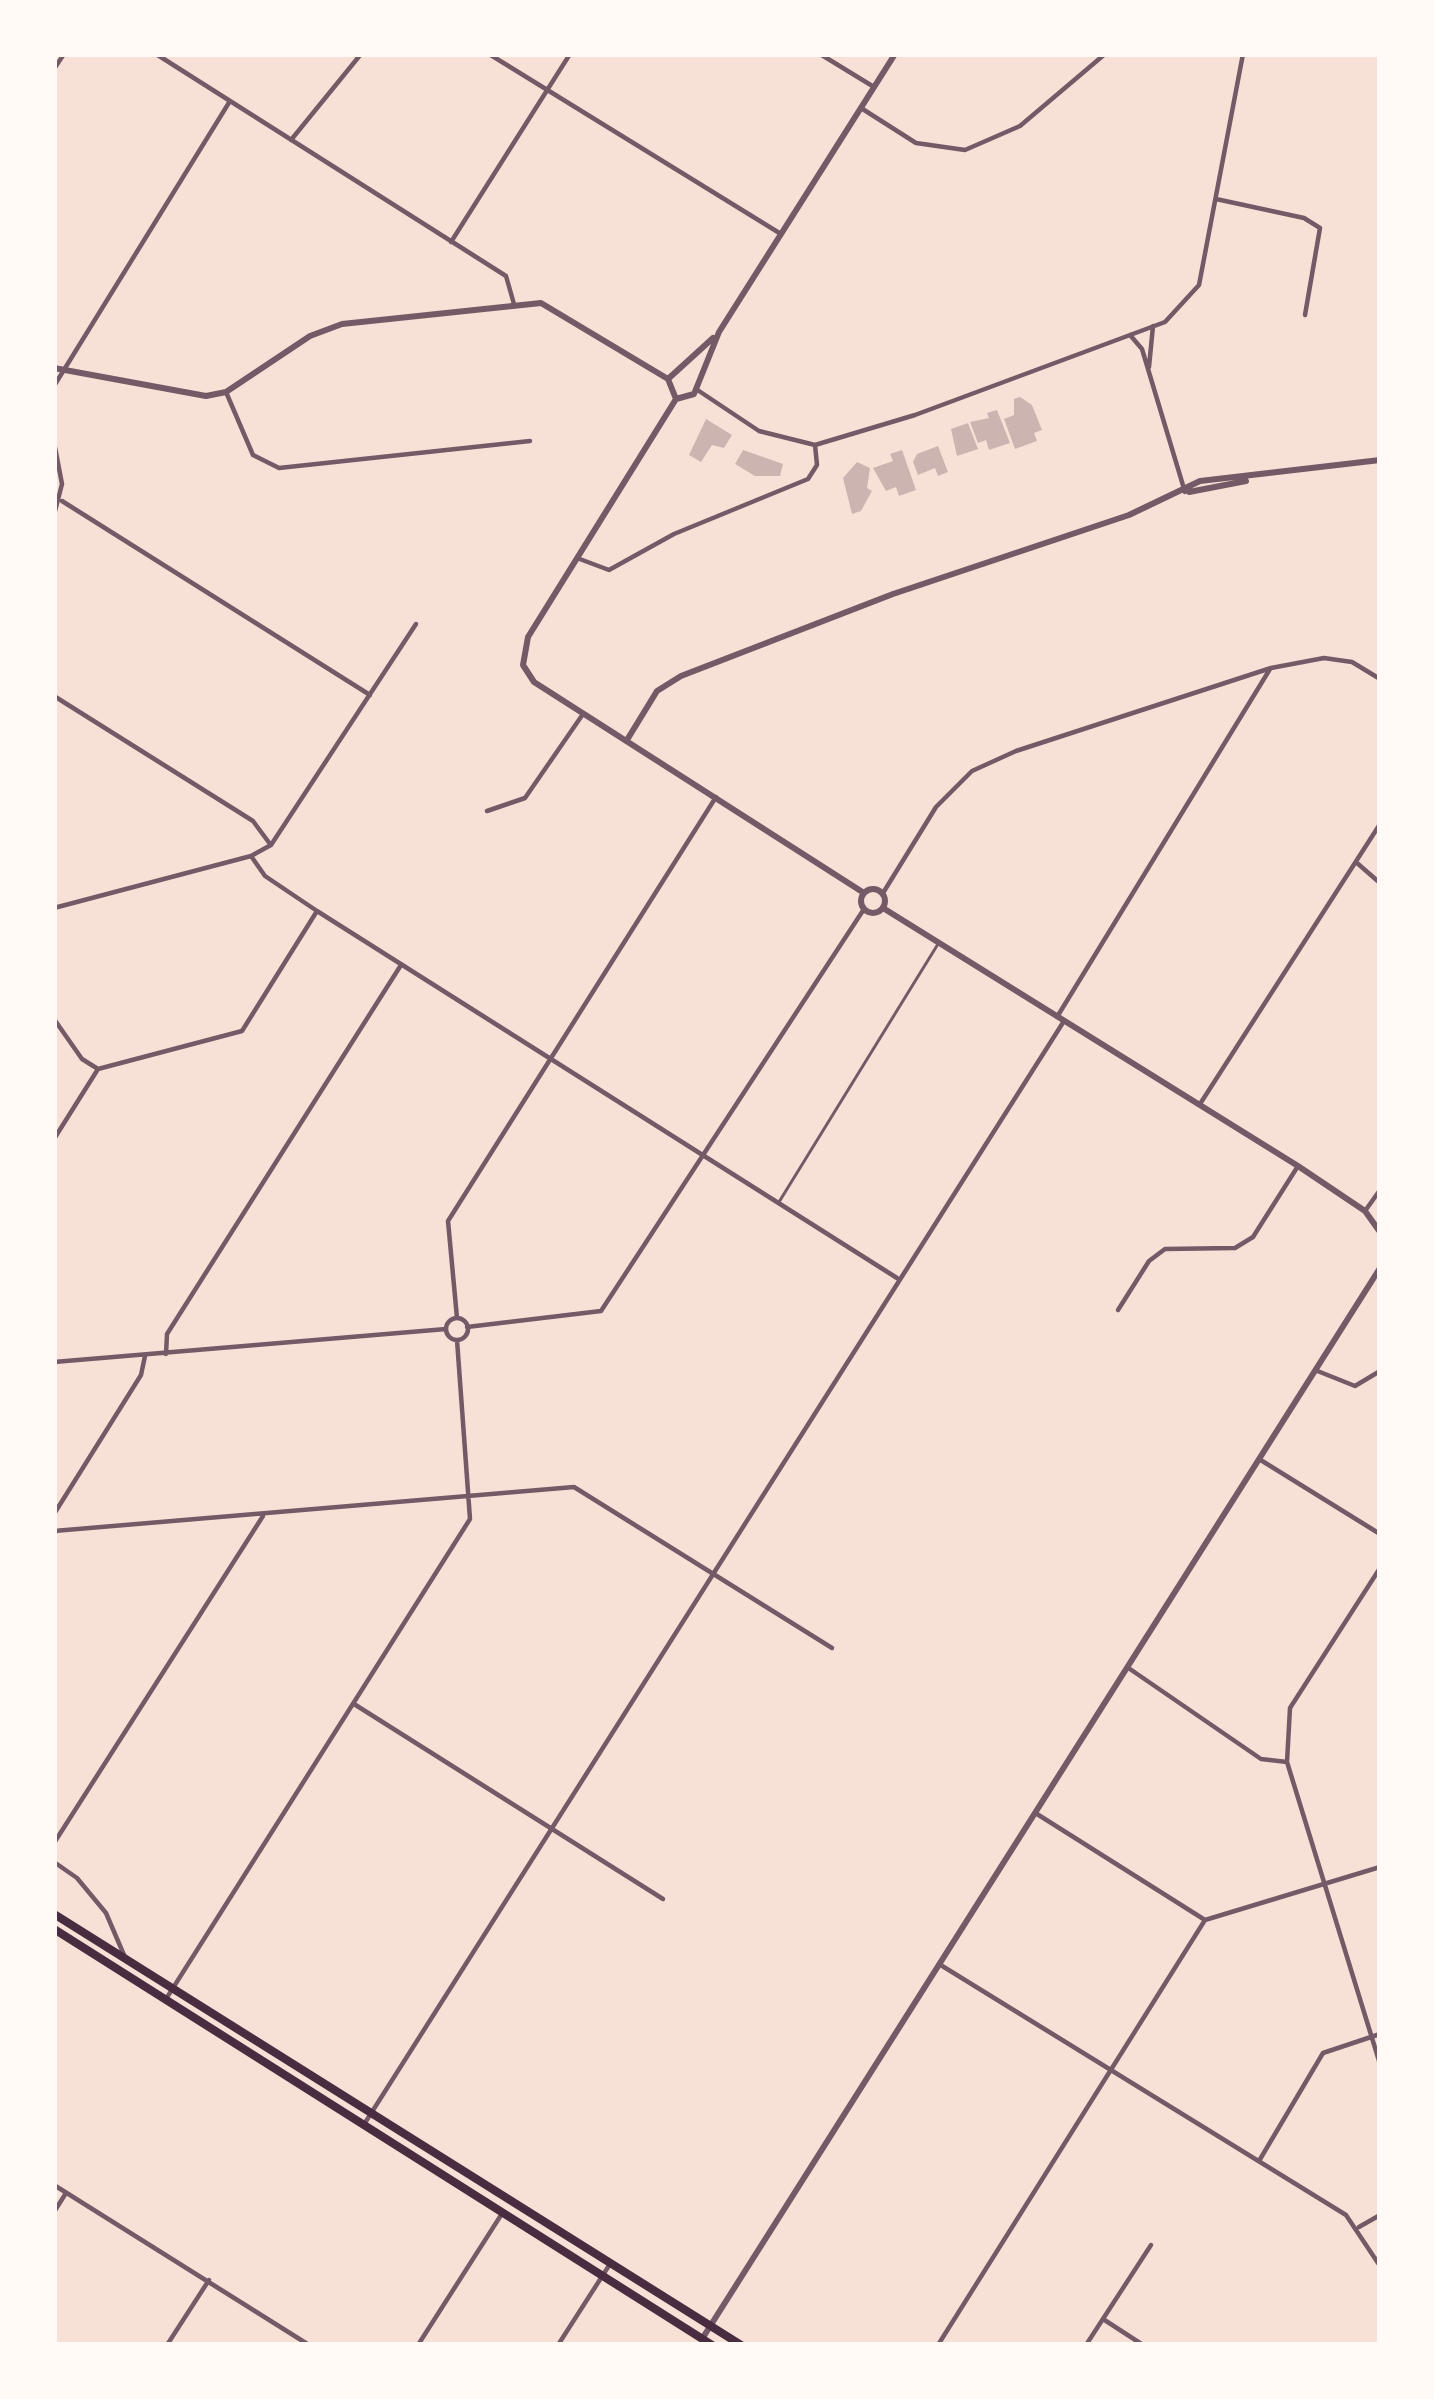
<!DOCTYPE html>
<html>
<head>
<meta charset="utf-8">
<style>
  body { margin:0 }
  #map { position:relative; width:1434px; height:2399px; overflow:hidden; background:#f7e1d7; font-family:"IBM Plex Sans",sans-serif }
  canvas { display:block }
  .frame { position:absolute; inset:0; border:57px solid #fffaf5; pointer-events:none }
</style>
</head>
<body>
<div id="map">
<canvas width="1434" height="2399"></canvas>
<div class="frame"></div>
</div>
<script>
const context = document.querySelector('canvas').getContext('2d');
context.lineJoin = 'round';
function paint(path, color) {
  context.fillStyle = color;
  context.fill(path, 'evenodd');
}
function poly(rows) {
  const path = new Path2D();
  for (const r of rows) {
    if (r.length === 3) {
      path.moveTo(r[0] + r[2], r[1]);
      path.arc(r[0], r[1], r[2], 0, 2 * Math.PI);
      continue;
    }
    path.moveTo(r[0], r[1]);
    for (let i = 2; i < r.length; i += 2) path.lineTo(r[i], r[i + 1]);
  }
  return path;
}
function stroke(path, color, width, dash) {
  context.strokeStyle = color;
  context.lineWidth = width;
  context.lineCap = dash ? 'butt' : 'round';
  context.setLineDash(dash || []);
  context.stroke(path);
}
const building = poly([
  [1020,397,1032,405,1042,430,1034,433,1037,441,1015,449,1004,419,1014,415,1014,399],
  [997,410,1010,443,989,450,986,440,978,443,970,422,989,418,987,413],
  [706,419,732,435,724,448,712,445,701,462,689,455],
  [968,423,978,449,957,456,951,429],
  [938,446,948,472,938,476,935,468,918,475,913,462,917,454],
  [743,450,783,464,780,476,755,476,735,464],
  [902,450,916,490,899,496,896,487,886,491,873,468,893,461,890,454],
  [857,462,870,468,867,488,872,491,861,511,852,514,843,478]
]);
const service = poly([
  [779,1202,938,944]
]);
const minor = poly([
  [156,54,506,276,514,304],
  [489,54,781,234],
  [820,54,874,87],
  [54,69,64,54],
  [861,108,916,143,965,150,1020,126,1105,54],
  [291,140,361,54],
  [1216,199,1304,218,1320,228,1305,315],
  [451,242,570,54],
  [1130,335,1142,349,1185,492],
  [1149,367,1153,326],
  [54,386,230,101],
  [696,389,759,431,815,445,915,415,1165,322,1199,285,1243,54],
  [226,392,253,455,279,468,530,441],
  [54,442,62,484,54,515],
  [62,501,370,695],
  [577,558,609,570,674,534,808,479,817,465,815,445],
  [54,696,253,821,270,844],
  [487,811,525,798,583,714],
  [251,856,265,876,317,911,897,1278],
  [1357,863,1380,883],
  [883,893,936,807,972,771,1016,751,1271,668,1324,658,1352,662,1380,679],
  [54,908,251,856,271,845,416,624],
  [1057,1017,1270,669],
  [54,1019,82,1059,98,1069],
  [1200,1104,1380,824],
  [54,1139,98,1069,242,1031,317,911],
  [1365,1211,1380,1190],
  [1118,1310,1149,1261,1165,1249,1235,1248,1253,1237,1298,1166],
  [457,1318,448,1221,716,797],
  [457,1329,11],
  [467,1327,601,1311,864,909],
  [166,1354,167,1334,401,965],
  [54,1362,446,1329],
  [1315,1370,1355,1386,1380,1371],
  [1259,1459,1380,1534],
  [54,1514,141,1375,145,1356],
  [54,1531,574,1487,832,1648],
  [1127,1667,1261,1759,1287,1762,1380,2064],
  [354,1704,663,1899],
  [1287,1762,1290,1708,1380,1568],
  [1037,1814,1205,1920],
  [54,1843,263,1516],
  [54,1862,77,1878,106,1913,124,1955],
  [939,1964,1346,2215,1380,2266],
  [166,1999,470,1519,457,1340],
  [363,2126,1064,1021],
  [1259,2161,1323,2053,1380,2034],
  [54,2185,309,2345],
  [54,2212,66,2193],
  [1359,2227,1380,2215],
  [1103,2319,1143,2345],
  [167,2345,209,2280],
  [418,2345,503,2212],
  [558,2345,610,2264],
  [938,2345,1205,1920,1380,1867],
  [1086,2345,1151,2245]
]);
const tertiary = poly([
  [54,368,206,396,226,392,310,336,342,324,541,303,668,379],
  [668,379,676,399,694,394,719,332,895,54],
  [668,379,713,338],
  [676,399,528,637,523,665,534,682,864,893],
  [1189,492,1246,481],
  [627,740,657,691,681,676,893,594,1129,515,1200,481,1380,460],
  [873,901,12],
  [883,908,1298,1166,1365,1211,1380,1232],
  [702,2339,1380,1268]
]);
const trunk = poly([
  [54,1914,741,2345],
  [54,1929,712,2345]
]);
paint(building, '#ccb4b1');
stroke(service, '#755966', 3);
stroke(minor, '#755966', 4.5);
stroke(tertiary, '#755966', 6);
stroke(trunk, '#4a2c40', 8);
</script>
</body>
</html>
